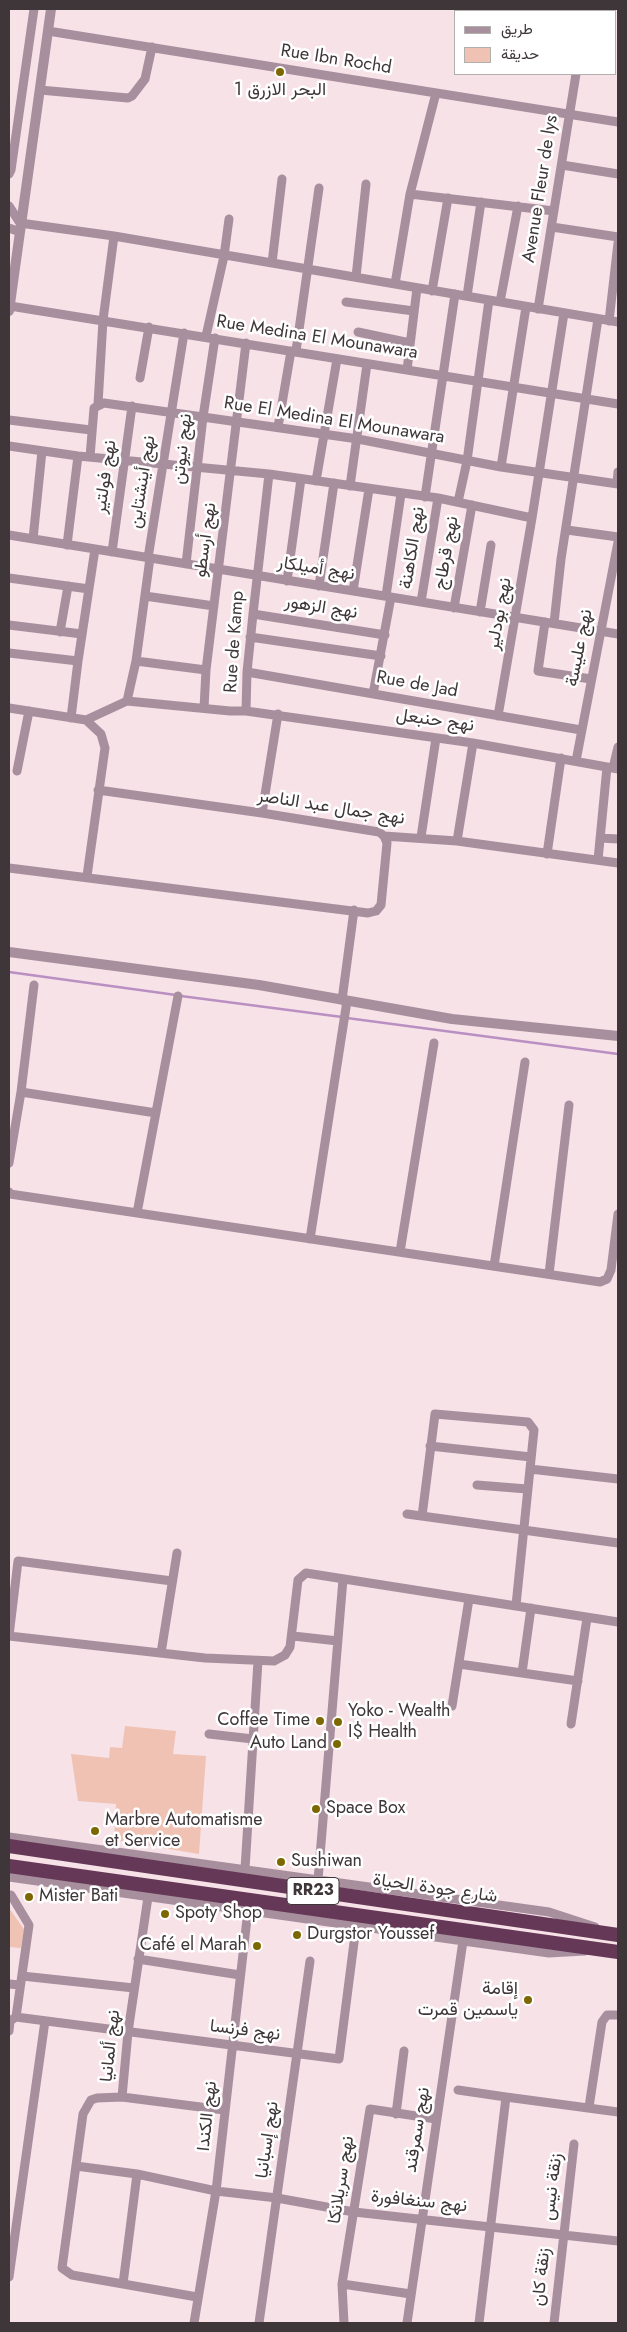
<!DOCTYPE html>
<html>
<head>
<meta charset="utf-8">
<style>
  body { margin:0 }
  #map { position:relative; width:627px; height:2332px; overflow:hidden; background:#f7e2e8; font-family:Jost,Vazirmatn,sans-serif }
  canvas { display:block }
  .frame { position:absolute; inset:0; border:10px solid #3e3638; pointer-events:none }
  .legend { position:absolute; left:454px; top:10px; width:162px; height:65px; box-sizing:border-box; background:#fff; border:1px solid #b2afaf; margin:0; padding:6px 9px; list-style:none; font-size:15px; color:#3e3638 }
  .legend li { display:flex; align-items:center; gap:10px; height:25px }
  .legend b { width:25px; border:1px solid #b2afaf }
</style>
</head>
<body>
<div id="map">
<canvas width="627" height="2332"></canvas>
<div class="frame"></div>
<ul class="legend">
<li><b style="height:6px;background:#a88f9e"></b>طريق</li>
<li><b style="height:14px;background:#f0c2b4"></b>حديقة</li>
</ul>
</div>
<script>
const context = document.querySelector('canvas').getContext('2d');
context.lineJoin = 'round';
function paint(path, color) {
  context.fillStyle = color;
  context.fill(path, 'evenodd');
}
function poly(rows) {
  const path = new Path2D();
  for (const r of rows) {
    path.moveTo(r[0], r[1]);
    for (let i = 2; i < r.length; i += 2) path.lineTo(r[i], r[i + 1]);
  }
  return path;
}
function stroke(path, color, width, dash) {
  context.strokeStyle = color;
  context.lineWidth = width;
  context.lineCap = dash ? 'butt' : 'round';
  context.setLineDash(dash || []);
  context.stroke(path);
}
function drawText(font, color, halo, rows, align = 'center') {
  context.font = font + ' Jost,Vazirmatn,sans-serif';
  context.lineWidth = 5;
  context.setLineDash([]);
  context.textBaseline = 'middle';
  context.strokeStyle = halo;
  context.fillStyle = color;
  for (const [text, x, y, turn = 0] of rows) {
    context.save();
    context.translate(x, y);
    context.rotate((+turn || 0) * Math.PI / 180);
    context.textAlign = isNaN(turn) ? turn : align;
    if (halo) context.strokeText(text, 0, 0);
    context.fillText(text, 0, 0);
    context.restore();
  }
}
const green = poly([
  [125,1726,176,1731,173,1754,206,1756,199,1854,114,1840,116,1804,78,1801,71,1754,109,1758,110,1747,122,1748],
  [9,1908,24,1929,21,1948,9,1947]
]);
const stream = poly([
  [9,972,176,995],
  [181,996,342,1017],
  [347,1018,618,1054]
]);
const minor = poly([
  [586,11,586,9],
  [48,31,618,122],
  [40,90,128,98,132,96,145,79,152,47],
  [562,165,618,174],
  [9,174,11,170,34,9],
  [410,194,554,211],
  [9,206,20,223,114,236,618,322],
  [552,227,618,237],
  [9,228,20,232],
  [272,263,282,179],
  [356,277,366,184],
  [395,284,410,194,436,93],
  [432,291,448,198],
  [467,296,481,202],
  [346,302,414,311],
  [500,302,518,206],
  [10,306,618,404],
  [538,309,576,74],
  [609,321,618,243],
  [358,332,410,343],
  [206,336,224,256,229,219],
  [296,351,319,188],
  [407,370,417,288],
  [140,378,149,327],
  [98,404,103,320,114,236],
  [9,420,91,430],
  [278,427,291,351],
  [9,446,78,456,269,474,438,498,532,518,564,313],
  [90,457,94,408,104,403,358,439,501,467,618,484],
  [501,467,526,307],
  [316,481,337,359],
  [617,483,618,472],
  [350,486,367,364],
  [425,497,455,294],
  [458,502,467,461,489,300],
  [567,530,618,537],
  [9,535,618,634],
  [33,539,42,451],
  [67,545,78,456],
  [112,552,132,406],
  [148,558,184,333],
  [186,564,203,417,215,338],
  [9,578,89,589],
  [287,581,301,479],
  [319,586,334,483],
  [353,591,369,489],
  [145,596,214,606],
  [386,596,401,494],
  [421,602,438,498],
  [454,608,472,505],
  [480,612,491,545],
  [253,614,385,635],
  [545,622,538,671,591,679],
  [554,623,561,559,598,319],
  [9,625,82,634],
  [60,632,68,586],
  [250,637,381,656],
  [9,653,78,661,95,549],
  [136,661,206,670,246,343],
  [247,672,581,730],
  [373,694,391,597],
  [127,701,136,661,150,558],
  [9,708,86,720,101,734,105,748,87,876],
  [204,708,206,670],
  [246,711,247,672,253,614,269,474],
  [498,716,532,518],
  [71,718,78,661],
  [86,720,127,701,230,711,246,711,473,743,618,769],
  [576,761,618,542],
  [613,768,618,747],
  [17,771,29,711],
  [98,790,262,813,379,832,384,836,457,841,618,863],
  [262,813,278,714],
  [421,837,436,738],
  [600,838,618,839],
  [457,841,473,743],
  [547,854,561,758],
  [598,860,607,767],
  [9,868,368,913,376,911,381,905,387,843,384,836],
  [342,1000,354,910],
  [21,1092,156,1113],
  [9,1163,21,1092,34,985],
  [9,1192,10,1194,600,1282,607,1279,611,1270,618,1214],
  [137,1213,178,996],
  [310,1239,347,1001],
  [400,1252,434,1043],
  [494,1266,525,1062],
  [549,1274,569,1105],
  [430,1446,531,1457],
  [477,1485,527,1489],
  [407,1514,618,1543],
  [422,1516,435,1414,528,1422,534,1430,530,1469],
  [172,1581,18,1561,9,1636,205,1658,274,1661,285,1655,290,1647,298,1580,306,1573,618,1622],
  [516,1605,530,1469,618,1479],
  [293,1636,338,1641],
  [161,1653,177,1553],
  [459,1664,578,1681],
  [522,1673,531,1608],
  [452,1706,469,1599],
  [571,1724,587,1618],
  [209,1734,253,1739],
  [9,1837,549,1912,595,1927],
  [245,1869,258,1661],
  [9,1877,549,1953,585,1951],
  [318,1880,343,1579],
  [138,1959,240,1975],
  [22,1976,134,1988],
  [9,1984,20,1985],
  [16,2017,339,2059,356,1927],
  [9,2031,10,2021,16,2017,29,1925,11,1895],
  [458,2090,506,2097],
  [122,2097,128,2032,148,1897],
  [589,2107,602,2022,607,2015,618,2015],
  [396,2114,404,2051],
  [76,2166,137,2174,216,2191,277,2198,354,2212,618,2241],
  [9,2277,45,2021],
  [123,2284,137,2174],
  [342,2284,411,2294],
  [197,2297,72,2275,62,2268,83,2114,91,2100,97,2098,122,2097,224,2110],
  [194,2323,216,2191,248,1910],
  [259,2323,310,1961],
  [344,2323,342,2284,370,2109,436,2119],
  [407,2323,463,1941],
  [479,2323,506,2097,618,2112],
  [554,2323,574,2144]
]);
const tertiary = poly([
  [9,311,51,9],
  [9,952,259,985,452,1019,618,1036]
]);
const trunk = poly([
  [9,1846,618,1935],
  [9,1866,618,1952]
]);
const markers = [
  [280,72,5,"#7d6800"],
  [320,1721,5,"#7d6800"],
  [338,1722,5,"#7d6800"],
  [337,1744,5,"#7d6800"],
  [316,1809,5,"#7d6800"],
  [95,1831,5,"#7d6800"],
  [281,1862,5,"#7d6800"],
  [29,1897,5,"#7d6800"],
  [165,1914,5,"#7d6800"],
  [297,1935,5,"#7d6800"],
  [257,1946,5,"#7d6800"],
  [528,2000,5,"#7d6800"]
];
const shields = [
  [313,1891,52]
];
const shieldNames = [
  ["RR23",313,1891]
];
const streetNames = [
  ["Rue Ibn Rochd",336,60,9],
  ["Avenue Fleur de lys",541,189,-81],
  ["Rue Medina El Mounawara",317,338,9],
  ["Rue El Medina El Mounawara",334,421,9],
  ["نهج نيوتن",183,449,-84],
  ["نهج فولتير",106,477,-82],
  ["نهج أينشتاين",143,482,-81],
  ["نهج أرسطو",206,540,-82],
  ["نهج الكاهنة",413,548,-81],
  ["نهج قرطاج",447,553,-80],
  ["نهج أميلكار",316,569,9],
  ["نهج الزهور",321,608,9],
  ["نهج بودلير",500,614,-80],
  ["Rue de Kamp",235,642,-86],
  ["نهج عليسة",580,648,-79],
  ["Rue de Jad",417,685,10],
  ["نهج حنبعل",435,721,8],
  ["نهج جمال عبد الناصر",331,808,9],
  ["شارع جودة الحياة",435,1889,8],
  ["نهج فرنسا",245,2031,7],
  ["نهج ألمانيا",111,2046,-84],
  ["نهج الكندا",208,2116,-84],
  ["نهج سمرقند",418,2130,-81],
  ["نهج إسبانيا",268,2140,-82],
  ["نهج سريلانكا",342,2180,-81],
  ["زنقة نيس",553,2187,-83],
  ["نهج سنغافورة",419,2202,6],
  ["زنقة كان",542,2277,-84]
];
const poiNames = [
  ["1 البحر الازرق",280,91,"center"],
  ["Yoko - Wealth",348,1712],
  ["I$ Health",348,1733],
  ["Coffee Time",310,1721,"right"],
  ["Auto Land",327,1744,"right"],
  ["Space Box",326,1809],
  ["Marbre Automatisme",105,1821],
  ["et Service",105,1842],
  ["Sushiwan",291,1862],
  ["Mister Bati",39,1897],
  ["Spoty Shop",175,1914],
  ["Durgstor Youssef",307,1935],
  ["Café el Marah",247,1946,"right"],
  ["إقامة",518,1990,"right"],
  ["ياسمين قمرت",518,2011,"right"]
];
paint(green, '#f0c2b4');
stroke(stream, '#b990c1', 2.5);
stroke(minor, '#a88f9e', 9);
stroke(tertiary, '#a88f9e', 10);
stroke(trunk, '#663857', 14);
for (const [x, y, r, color] of markers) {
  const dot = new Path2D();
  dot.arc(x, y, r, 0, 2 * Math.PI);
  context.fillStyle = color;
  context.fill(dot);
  stroke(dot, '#fff', 2);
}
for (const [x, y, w] of shields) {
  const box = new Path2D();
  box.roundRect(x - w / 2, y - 13.5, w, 27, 4);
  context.fillStyle = '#fff';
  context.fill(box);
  stroke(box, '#3e3638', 1);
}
drawText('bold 16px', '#3e3638', null, shieldNames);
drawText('18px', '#3e3638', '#fff', streetNames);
drawText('18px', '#3e3638', '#fff', poiNames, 'left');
</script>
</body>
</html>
